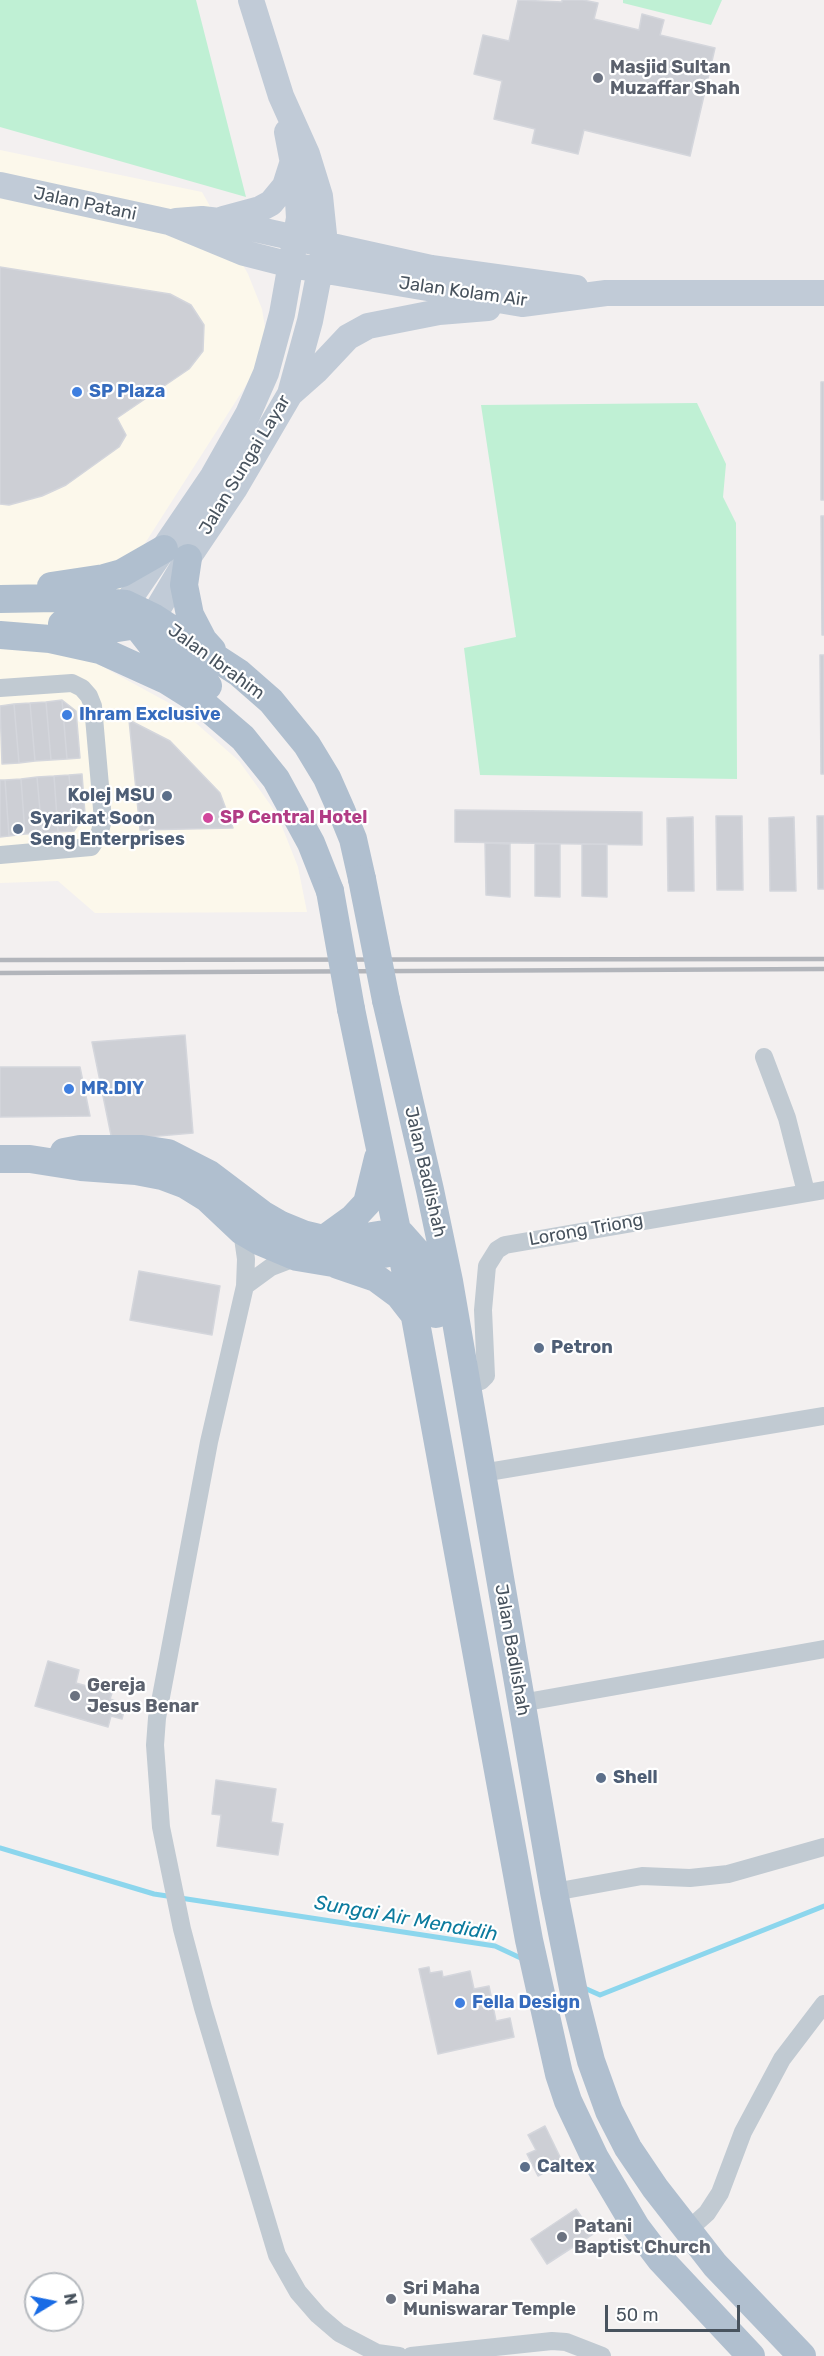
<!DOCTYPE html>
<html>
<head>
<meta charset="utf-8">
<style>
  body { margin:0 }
  #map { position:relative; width:824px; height:2356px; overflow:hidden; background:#f3f0f0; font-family:Rubik,sans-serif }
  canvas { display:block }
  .north { position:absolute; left:24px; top:2272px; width:60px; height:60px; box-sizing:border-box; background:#fff; border:2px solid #b6babf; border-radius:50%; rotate:80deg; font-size:16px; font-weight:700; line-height:24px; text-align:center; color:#48535e }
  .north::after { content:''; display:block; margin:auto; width:21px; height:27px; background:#186be5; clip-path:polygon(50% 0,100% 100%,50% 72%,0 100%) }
  .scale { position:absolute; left:605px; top:2305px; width:135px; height:27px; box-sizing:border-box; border:3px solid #48535e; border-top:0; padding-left:8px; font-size:18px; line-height:21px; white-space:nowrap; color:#48535e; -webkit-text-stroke:4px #fff; paint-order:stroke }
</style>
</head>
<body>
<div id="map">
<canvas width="824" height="2356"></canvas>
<div class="north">N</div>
<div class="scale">50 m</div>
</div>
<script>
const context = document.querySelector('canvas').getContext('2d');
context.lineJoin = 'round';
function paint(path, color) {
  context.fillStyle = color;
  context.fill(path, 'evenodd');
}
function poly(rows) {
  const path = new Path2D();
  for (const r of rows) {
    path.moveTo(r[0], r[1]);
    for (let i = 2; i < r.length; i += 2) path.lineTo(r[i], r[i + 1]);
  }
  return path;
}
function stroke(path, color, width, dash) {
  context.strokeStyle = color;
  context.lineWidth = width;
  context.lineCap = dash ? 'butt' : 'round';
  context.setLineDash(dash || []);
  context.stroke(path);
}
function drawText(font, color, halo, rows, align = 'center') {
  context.font = font + ' Rubik,sans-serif';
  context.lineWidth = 4.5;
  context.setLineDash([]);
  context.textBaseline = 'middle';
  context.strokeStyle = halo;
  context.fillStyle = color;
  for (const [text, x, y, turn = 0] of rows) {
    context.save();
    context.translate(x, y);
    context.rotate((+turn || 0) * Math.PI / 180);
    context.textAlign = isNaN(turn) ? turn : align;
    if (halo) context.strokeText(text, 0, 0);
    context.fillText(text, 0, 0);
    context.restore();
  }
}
const commercial = poly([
  [0,150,202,192,248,274,262,309,267,340,250,379,142,548,94,662,180,709,239,761,277,814,298,867,307,912,95,913,58,881,0,883]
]);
const green = poly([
  [0,0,196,0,246,197,0,127],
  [623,0,722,0,711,25,623,3],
  [697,403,726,464,723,497,736,523,737,779,480,775,464,648,516,637,481,405]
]);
const stream = poly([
  [0,1848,154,1894,495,1946,525,1960],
  [582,1987,600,1995,824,1906]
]);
const building = poly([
  [518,0,562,2,562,0,583,0,598,3,594,19,639,30,642,14,664,20,660,35,715,48,690,156,584,130,578,154,532,143,535,129,494,119,502,81,474,74,483,35,509,41,518,0],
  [0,267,170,294,191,305,204,325,203,351,189,369,117,418,126,435,119,447,66,485,42,496,9,505,0,504,0,267],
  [821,382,824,382,824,500,821,500,821,382],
  [821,516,824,516,824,635,822,635,821,516],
  [820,655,824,655,824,774,821,774,820,655],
  [62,700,67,759,51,760,46,702,62,700],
  [62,700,76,711,80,758,67,759,62,700],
  [46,702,51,760,35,761,30,703,46,702],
  [30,703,35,761,19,763,14,704,30,703],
  [14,704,19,763,2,764,0,706,14,704],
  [129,720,170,741,220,793,233,828,140,830,129,720],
  [82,774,85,814,74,831,69,775,82,774],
  [69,775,74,831,58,832,54,776,69,775],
  [54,776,58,832,42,833,37,777,54,776],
  [37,777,42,833,25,834,21,779,37,777],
  [21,779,25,834,9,836,5,780,21,779],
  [0,780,5,780,9,836,0,837,0,780],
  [455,810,642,812,642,845,455,842,455,810],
  [716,816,742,816,743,890,717,890,716,816],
  [817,816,824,816,824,889,818,889,817,816],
  [693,817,694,891,668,891,667,818,693,817],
  [794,817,796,891,770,891,769,818,794,817],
  [485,843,510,844,510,897,486,895,485,843],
  [535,844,560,844,560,897,535,896,535,844],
  [582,844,607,844,607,897,582,896,582,844],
  [185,1035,193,1133,112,1140,92,1042,185,1035],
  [0,1067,80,1067,90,1116,0,1117,0,1067],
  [139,1271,220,1286,212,1335,130,1320,139,1271],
  [48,1661,79,1670,76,1683,112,1693,110,1699,126,1704,122,1719,111,1716,108,1727,35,1706,48,1661],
  [216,1780,276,1789,271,1822,283,1824,278,1855,217,1846,221,1815,212,1814,216,1780],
  [429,1967,430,1973,442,1971,443,1977,470,1971,474,1989,489,1986,496,2021,510,2018,514,2037,438,2054,419,1969,429,1967],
  [545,2126,563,2163,538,2176,527,2154,536,2150,528,2135,545,2126],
  [576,2209,593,2234,547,2264,531,2239,576,2209]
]);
const minor = poly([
  [0,688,72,683,82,688,89,696,93,706,103,820,99,835,91,847,0,855],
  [764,1057,787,1118,806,1192],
  [242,1231,246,1259,245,1286,209,1442,157,1718,155,1745,161,1827,182,1929,203,2008,277,2255,298,2292,318,2315,339,2333,377,2353,399,2356],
  [245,1286,271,1267,297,1257],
  [468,1384,481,1381,486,1376,483,1310,487,1266,497,1250,505,1245,824,1190],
  [482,1473,824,1416],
  [521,1703,824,1649],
  [554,1892,642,1876,690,1878,728,1874,824,1847],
  [687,2231,707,2213,720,2193,743,2132,782,2059,824,2004],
  [411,2356,552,2341,566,2342,602,2356]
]);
const secondary = poly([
  [0,185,169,222,244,253,291,265,522,304,606,293,824,293],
  [223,219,260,209,271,203,285,186,292,164],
  [176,221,202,219,219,221,431,268,576,288],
  [290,394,316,371,348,337,368,326,439,312,488,308],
  [126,604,213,476,248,414,266,373,282,314,299,218,297,184,287,132],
  [153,617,188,558,235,488,290,394,310,321,325,244,320,196,307,154,281,96,251,0]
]);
const primary = poly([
  [188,558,184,585,190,615,203,640,212,650],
  [51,586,104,578,122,573,164,549],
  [0,599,58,598,126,604,153,617,239,673,271,701,307,745,327,778,342,812,353,839,362,879],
  [126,605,129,616,154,648,208,686],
  [62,624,105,630,137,625,151,618],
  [0,635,50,639,100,650,166,680,201,702,243,738,276,779,311,843,330,891],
  [386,1000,430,1190,449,1281,554,1892,575,1998,591,2061,609,2111,628,2148,655,2188,715,2265,802,2356],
  [351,1009,415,1317,529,1940,559,2074,568,2101,595,2158,636,2227,661,2260,751,2356],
  [64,1152,80,1149,142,1149,168,1153,209,1174,262,1214,281,1225,303,1234,324,1239,347,1240,397,1232],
  [0,1159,30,1159,81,1167,136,1171,162,1176,186,1185,207,1198,242,1231,259,1241,297,1257,333,1263,400,1251],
  [401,1234,417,1252,424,1266,436,1314],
  [324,1239,353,1218,367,1203,378,1158],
  [338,1265,376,1278,399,1295,413,1313]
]);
const rail = poly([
  [0,960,824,959],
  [0,973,824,969]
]);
const primaryBridge = poly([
  [362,879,386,1000],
  [330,891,351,1009]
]);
const markers = [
  [598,78,6,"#6b7280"],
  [77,392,6,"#3f7fe0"],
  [67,715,6,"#3f7fe0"],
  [167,796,6,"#5c6f8a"],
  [208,818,6,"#d1479c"],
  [18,829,6,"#5c6f8a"],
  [69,1089,6,"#3f7fe0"],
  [539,1348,6,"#5c6f8a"],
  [75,1696,6,"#6b7280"],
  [601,1778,6,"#5c6f8a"],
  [460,2003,6,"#3f7fe0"],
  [525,2167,6,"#5c6f8a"],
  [562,2237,6,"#6b7280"],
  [391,2299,6,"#6b7280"]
];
const worshipNames = [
  ["Masjid Sultan",610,68],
  ["Muzaffar Shah",610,89],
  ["Gereja",87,1686],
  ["Jesus Benar",87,1707],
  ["Patani",574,2227],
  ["Baptist Church",574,2248],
  ["Sri Maha",403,2289],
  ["Muniswarar Temple",403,2310]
];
const streetNames = [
  ["Jalan Patani",85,204,12],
  ["Jalan Kolam Air",463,292,8],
  ["Jalan Sungai Layar",245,465,-59],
  ["Jalan Ibrahim",216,662,36],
  ["Jalan Badlishah",425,1172,77],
  ["Lorong Triong",586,1230,-10],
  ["Jalan Badlishah",512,1650,80]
];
const shopNames = [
  ["SP Plaza",89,392],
  ["Ihram Exclusive",79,715],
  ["MR.DIY",81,1089],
  ["Fella Design",472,2003]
];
const serviceNames = [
  ["Kolej MSU",155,796,"right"],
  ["Syarikat Soon",30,819],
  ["Seng Enterprises",30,840],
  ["Petron",551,1348],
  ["Shell",613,1778],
  ["Caltex",537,2167]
];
const hotelNames = [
  ["SP Central Hotel",220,818]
];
const waterNames = [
  ["Sungai Air Mendidih",406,1919,10]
];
paint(commercial, '#fcf8eb');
paint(green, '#bff0d4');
stroke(stream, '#8cd6ed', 5);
paint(building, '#cdcfd5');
stroke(building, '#d4d6dc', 1.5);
stroke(minor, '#c1cad2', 18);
stroke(secondary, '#c1cbd7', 26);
stroke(primary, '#b0bfcf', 28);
stroke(rail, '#b2b5bb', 4.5);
stroke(primaryBridge, '#b0bfcf', 28);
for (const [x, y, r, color] of markers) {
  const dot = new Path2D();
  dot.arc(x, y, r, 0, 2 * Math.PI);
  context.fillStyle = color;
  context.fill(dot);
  stroke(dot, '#fff', 2);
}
drawText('bold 18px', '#5b616d', '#fff', worshipNames, 'left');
drawText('18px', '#48535e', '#fff', streetNames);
drawText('bold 18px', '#366cbe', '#fff', shopNames, 'left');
drawText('bold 18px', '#4e5e75', '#fff', serviceNames, 'left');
drawText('bold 18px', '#b23c85', '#fff', hotelNames, 'left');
drawText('italic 20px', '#0c7b9e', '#fff', waterNames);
</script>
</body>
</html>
